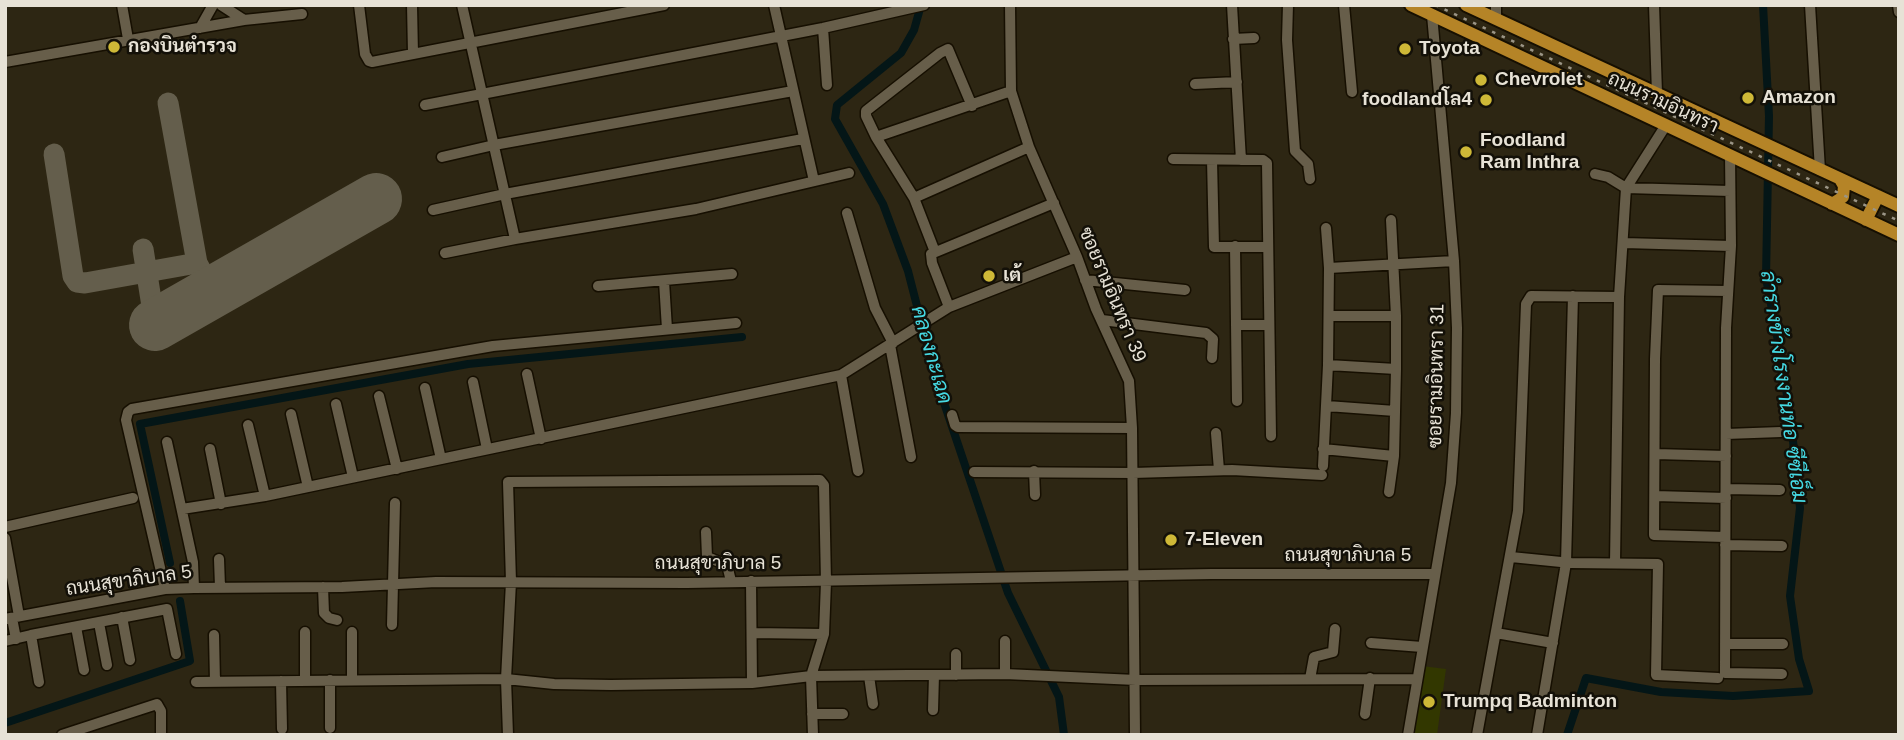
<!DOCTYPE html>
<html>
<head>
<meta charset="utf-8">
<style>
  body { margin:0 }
  #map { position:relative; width:1904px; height:740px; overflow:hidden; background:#2d2613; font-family:Arial,sans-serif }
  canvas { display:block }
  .frame { position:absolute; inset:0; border:7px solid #e7e2d6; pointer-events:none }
</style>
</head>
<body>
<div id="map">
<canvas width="1904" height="740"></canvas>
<div class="frame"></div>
</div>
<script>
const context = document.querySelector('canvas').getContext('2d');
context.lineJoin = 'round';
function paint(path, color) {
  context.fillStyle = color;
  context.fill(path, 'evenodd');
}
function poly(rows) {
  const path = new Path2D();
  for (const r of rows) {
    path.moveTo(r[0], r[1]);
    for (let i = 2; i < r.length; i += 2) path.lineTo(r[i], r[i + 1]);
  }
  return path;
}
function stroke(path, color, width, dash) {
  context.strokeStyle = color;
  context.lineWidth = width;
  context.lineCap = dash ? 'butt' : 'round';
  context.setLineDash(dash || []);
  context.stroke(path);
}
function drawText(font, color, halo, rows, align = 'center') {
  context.font = font + ' Arial,Sarabun,sans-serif';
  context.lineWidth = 5;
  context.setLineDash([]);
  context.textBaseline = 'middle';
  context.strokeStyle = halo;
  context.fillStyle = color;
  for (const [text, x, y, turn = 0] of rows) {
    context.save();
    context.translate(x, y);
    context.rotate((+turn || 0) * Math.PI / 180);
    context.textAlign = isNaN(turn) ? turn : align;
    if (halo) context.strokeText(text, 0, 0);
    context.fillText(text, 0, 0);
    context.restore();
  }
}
const green = poly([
  [1422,666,1446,669,1437,735,1413,735]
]);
const canal = poly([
  [921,5,914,30,901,53,837,105,835,119,883,204,908,271,935,376,1008,593,1059,697,1064,735],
  [170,563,140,424,468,364,742,337],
  [5,723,190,661,180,601],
  [1567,735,1586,678,1661,692,1733,696,1809,691,1799,659,1790,596,1800,508,1796,464,1784,373,1766,278,1769,116,1763,5]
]);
const taxiway = poly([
  [54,154,73,276,77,282,85,283,197,263,168,103],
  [143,249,155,325],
  [197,263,213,292]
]);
const runway = poly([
  [155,325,376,199]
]);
const minor = poly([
  [122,5,128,39],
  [221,5,244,20],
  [359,5,365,54,369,61,372,62,664,5],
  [412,5,413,54],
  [462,5,515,239],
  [774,5,814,181],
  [1010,5,1011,91,1029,147,1077,257,1096,309,1129,381,1132,428,1135,735],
  [1232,5,1241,160],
  [1288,5,1287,40,1295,151,1308,164,1310,179],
  [1344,5,1352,92],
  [1496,5,1496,19],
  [1654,5,1657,93],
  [1810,5,1820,170],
  [1898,5,1899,12],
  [200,28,213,5],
  [823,28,827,85],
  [1233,39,1254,38],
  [5,62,244,20,302,14],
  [1195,84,1237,82],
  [425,105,823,28,924,5],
  [876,137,1011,91],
  [1730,155,1731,246,1726,328,1725,673,1782,674],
  [442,157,494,145,793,91],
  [1173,159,1263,160,1267,163,1271,436],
  [1212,160,1214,247,1267,247],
  [1595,174,1608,177,1626,188,1730,191],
  [914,198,1029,147],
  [433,210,505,194,803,139],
  [847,213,875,308,893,343],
  [1624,243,1731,246],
  [1235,246,1237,401],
  [935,252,914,198,876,137,866,116,866,111,940,53,948,49,972,106],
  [445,253,515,239,696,209,849,173],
  [1329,268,1454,261],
  [1085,280,1185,290],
  [664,281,667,329],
  [598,286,732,274],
  [949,307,932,263,931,254,1054,203],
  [1329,316,1396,316],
  [1102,320,1206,333,1213,339,1212,358],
  [1236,325,1268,325],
  [890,345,911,457],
  [1328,365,1396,369],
  [527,374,541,439],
  [841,375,858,471],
  [473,382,487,449],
  [425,388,441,459],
  [379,396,397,469],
  [336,404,353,477],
  [1327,406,1395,411],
  [291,414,308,487],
  [952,415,955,425,958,427,1132,428],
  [248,425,265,496],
  [1216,433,1219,470],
  [1726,434,1781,432],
  [167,442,193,562,194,588],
  [210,449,221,504],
  [1323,449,1394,456],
  [1656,454,1726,456],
  [1323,466,1328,365,1329,268,1326,228],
  [1034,471,1035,495],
  [974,472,1133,473,1232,470,1322,475],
  [1726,489,1780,490],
  [1389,492,1394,456,1396,369,1396,316,1391,220],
  [1655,496,1726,498],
  [182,509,265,496,841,375,949,307,1077,257],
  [5,527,133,498],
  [706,532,707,557,727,565,731,581],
  [1725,537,1654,535,1655,359,1658,290,1728,291],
  [5,538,19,616],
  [1725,545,1782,546],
  [1511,557,1571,563,1658,564,1656,675,1718,678],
  [219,559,220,587],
  [1615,563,1619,297,1626,188,1666,125],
  [751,581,752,683],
  [323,587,324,613,329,618,337,620],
  [165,589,126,420,128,412,132,409,493,346,736,323],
  [122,617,130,660],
  [12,618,16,639],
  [5,619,165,589,194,588,342,587,436,582,687,583,1212,574,1435,574],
  [99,623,107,665],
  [392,625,395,503],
  [76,627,84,670],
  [305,632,305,681],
  [752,633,824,634],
  [1496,633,1553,643],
  [31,635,167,609,176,654],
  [214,635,215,682],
  [5,641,31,635,39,682],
  [1005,641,1005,674],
  [1371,643,1422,647],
  [1725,644,1783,644],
  [956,675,956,654],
  [869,676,873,704],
  [1310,679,1314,657,1333,652,1335,629],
  [330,680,330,728],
  [352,680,352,632],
  [281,681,282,729],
  [196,682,506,679,554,684,611,685,752,683,811,676,1005,674,1136,680,1417,679],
  [933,710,934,675],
  [812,714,843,714],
  [1365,714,1370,678],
  [62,735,157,704,161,711,161,735],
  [508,735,506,679,511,582,508,482,820,480,824,485,826,582,824,634,811,676,813,735],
  [1408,735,1451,483,1456,413,1457,328,1454,261,1432,15],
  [1477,735,1518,511,1526,304,1531,296,1619,297],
  [1537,735,1566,563,1573,296]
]);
const major = poly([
  [1411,5,1899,235],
  [1466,5,1899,206],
  [1832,204,1843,197,1844,186,1840,179],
  [1866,220,1878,196]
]);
const rail = poly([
  [1435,5,1899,221]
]);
const markers = [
  [114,47,7,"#ceb837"],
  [1405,49,7,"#ceb837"],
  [1481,80,7,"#ceb837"],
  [1748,98,7,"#ceb837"],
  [1486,100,7,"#ceb837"],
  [1466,152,7,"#ceb837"],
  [989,276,7,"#ceb837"],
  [1171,540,7,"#ceb837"],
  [1429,702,7,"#ceb837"]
];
const poiNames = [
  ["กองบินตำรวจ",128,47],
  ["Toyota",1419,49],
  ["Chevrolet",1495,80],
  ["Amazon",1762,98],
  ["foodlandโล4",1472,100,"right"],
  ["Foodland",1480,141],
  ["Ram Inthra",1480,163],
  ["เต้",1003,276],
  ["7-Eleven",1185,540],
  ["Trumpq Badminton",1443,702]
];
const streetNames = [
  ["ถนนรามอินทรา",1663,103,25],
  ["ซอยรามอินทรา 39",1112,295,67],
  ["ซอยรามอินทรา 31",1437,376,-89],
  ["ถนนสุขาภิบาล 5",1348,556],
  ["ถนนสุขาภิบาล 5",718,564],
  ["ถนนสุขาภิบาล 5",129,581,-8]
];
const waterNames = [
  ["คลองกะเฉด",931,355,74],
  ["ลำรางข้างโรงงานท่อ ซีซีเอ็ม",1783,387,82]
];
paint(green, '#323700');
stroke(canal, '#041617', 8);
stroke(taxiway, '#645e4c', 21);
stroke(runway, '#645e4c', 52);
stroke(minor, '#160f01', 13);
stroke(major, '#160f01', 16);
stroke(minor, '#675e4a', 10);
stroke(major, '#b58427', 12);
stroke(rail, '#9b9586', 2.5, [3.5, 7]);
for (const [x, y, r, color] of markers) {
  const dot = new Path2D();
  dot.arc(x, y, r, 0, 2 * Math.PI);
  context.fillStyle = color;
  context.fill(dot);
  stroke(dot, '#131008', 2.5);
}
drawText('bold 19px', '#e7e2d6', '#131008', poiNames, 'left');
drawText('19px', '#e7e2d6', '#131008', streetNames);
drawText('italic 21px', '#45d9e3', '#131008', waterNames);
</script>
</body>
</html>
